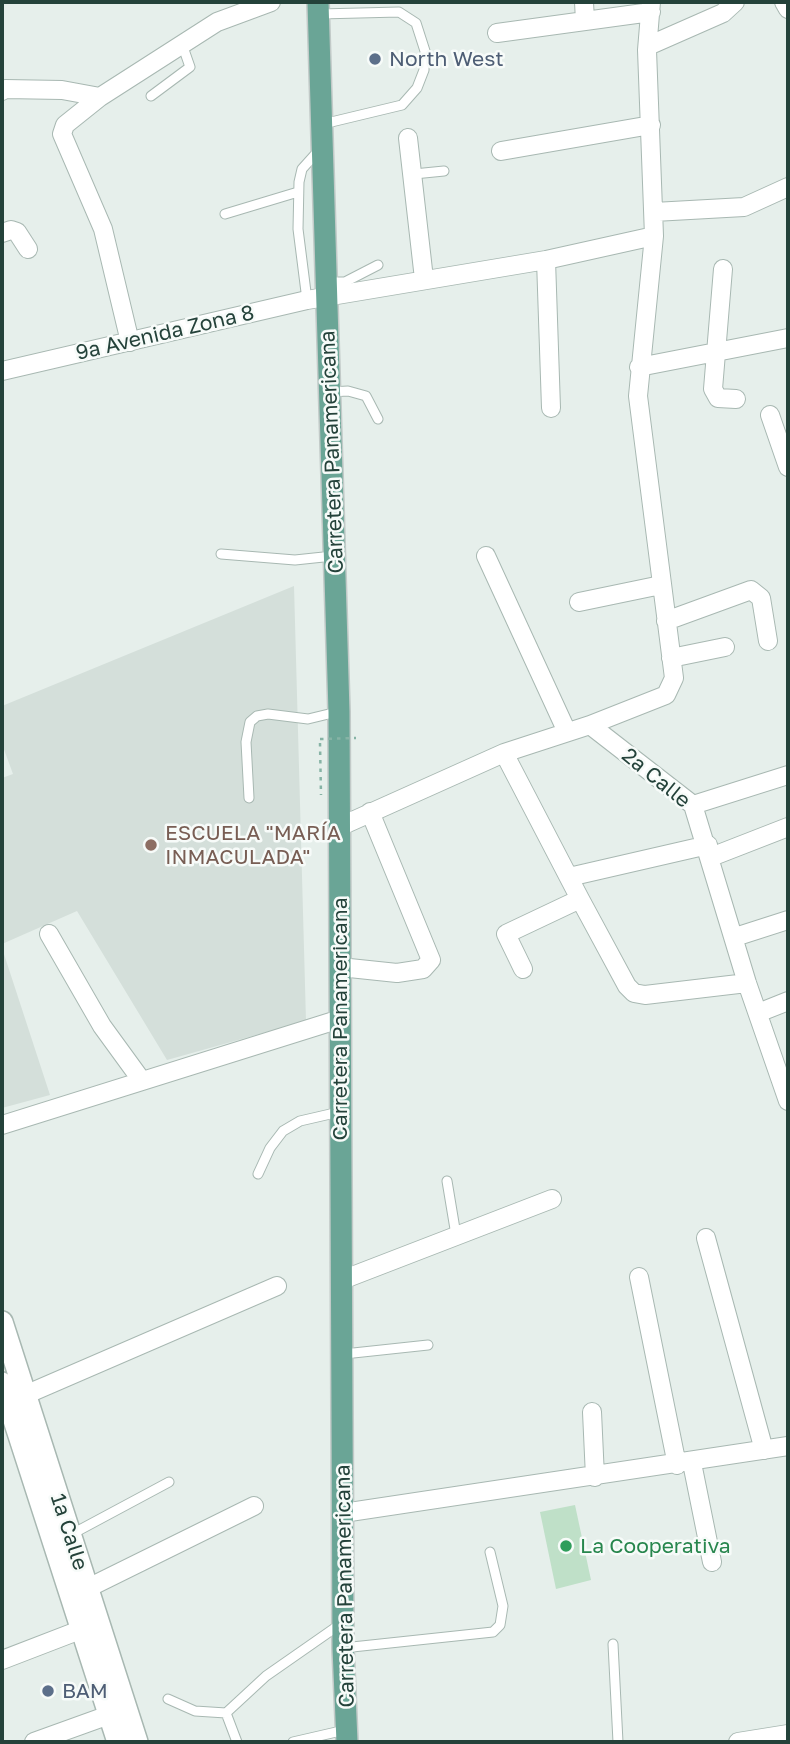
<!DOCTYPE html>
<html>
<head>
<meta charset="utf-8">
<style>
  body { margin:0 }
  #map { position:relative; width:790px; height:1744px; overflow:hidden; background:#e6efeb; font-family:"Golos Text",sans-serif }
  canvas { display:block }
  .frame { position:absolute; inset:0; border:4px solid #24423a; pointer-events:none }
</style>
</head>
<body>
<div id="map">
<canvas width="790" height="1744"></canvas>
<div class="frame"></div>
</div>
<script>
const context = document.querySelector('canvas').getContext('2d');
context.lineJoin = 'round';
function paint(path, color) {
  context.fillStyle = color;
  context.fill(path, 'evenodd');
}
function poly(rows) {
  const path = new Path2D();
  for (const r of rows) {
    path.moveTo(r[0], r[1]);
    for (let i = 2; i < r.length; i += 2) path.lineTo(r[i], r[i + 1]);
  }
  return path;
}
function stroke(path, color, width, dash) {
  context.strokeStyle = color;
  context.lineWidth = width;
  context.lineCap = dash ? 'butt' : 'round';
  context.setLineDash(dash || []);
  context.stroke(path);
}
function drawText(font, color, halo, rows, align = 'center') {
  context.font = font + ' "Golos Text",sans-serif';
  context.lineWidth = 5;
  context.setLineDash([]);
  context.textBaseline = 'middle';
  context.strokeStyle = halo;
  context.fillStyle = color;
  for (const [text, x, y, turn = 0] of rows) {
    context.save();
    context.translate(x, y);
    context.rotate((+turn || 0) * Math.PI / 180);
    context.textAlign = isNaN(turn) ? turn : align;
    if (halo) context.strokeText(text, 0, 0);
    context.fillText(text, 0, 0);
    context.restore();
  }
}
const built = poly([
  [294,586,306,1021,167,1060,77,911,2,944,2,778,13,774,2,744,2,706],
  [2,948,50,1095,2,1108]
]);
const green = poly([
  [575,1505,591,1580,556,1589,540,1512]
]);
const path = poly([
  [320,743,321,795]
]);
const service = poly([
  [320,14,399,12,416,23,425,51,424,70,417,88,402,105,323,124],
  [151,96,190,67,182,44],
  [414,174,444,171],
  [225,214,298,192],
  [327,282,345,282,378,265],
  [307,300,298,229,299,182,302,169,320,149],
  [330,392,348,391,366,396,378,419],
  [221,554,295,560,333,556],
  [249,798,246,742,250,722,257,716,268,714,308,719,337,712],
  [258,1174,270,1148,283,1131,300,1121,339,1112],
  [447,1181,456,1235],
  [344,1354,428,1345],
  [72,1534,169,1482],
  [613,1644,618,1742],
  [343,1648,493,1632,500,1625,503,1606,490,1552],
  [168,1699,195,1711,226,1713,237,1742],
  [226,1713,266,1676,342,1623],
  [293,1742,345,1730]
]);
const minor = poly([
  [584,2,585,21],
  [784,2,788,9],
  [497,33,651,12],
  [648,46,723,13,735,2],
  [2,91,5,89,62,90,100,97,217,22,271,2],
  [100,97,65,125,62,134,103,229,130,342],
  [408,138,424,279],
  [501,151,651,125],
  [654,212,744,207,788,187],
  [2,233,11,230,17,232,28,249],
  [546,260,551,408],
  [723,269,713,389,718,398,736,399],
  [639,367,788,338],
  [2,371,307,300,546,260,654,236],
  [770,415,788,467],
  [486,556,567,732],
  [579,602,661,585],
  [666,621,751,590,761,598,768,641],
  [671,658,725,647],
  [590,725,666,695,674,678,638,396,654,236,647,50,651,2],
  [504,753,580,899,627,986,634,993,645,995,747,983],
  [693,805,788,775],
  [339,827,504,753,590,725,693,805,747,983,788,1101],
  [711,857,788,827],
  [569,877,708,845],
  [49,934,102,1026,142,1081],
  [735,937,788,920],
  [340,967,397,973,423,969,431,960,370,812],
  [523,969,506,934,580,899],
  [758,1013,788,1001],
  [2,1125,340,1019],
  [706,1238,764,1450],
  [639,1277,677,1465],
  [342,1280,552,1199],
  [25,1395,277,1286],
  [592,1412,595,1477],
  [692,1463,712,1562],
  [343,1513,788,1446],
  [88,1588,254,1506],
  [2,1660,93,1625],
  [34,1742,120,1711],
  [738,1742,788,1734]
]);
const tertiary = poly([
  [2,1322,137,1742],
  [2,1383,118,1742]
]);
const primary = poly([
  [318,2,339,712,343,1648,347,1742]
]);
const pathBridge = poly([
  [320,739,356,738]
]);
const markers = [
  [375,59,7,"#5c6f8a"],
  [151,845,7,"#8d6e63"],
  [566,1546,7,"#2e9e5b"],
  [48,1691,7,"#5c6f8a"]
];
const serviceNames = [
  ["North West",389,59],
  ["BAM",62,1691]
];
const streetNames = [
  ["9a Avenida Zona 8",165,333,-13],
  ["Carretera Panamericana",332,452,-92],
  ["2a Calle",656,778,39],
  ["Carretera Panamericana",340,1019,-90],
  ["1a Calle",69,1532,72],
  ["Carretera Panamericana",345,1586,-91]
];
const educationNames = [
  ["ESCUELA \"MARÍA",165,833],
  ["INMACULADA\"",165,857]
];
const leisureNames = [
  ["La Cooperativa",580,1546]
];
paint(built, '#d4dfda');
paint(green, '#bfe0c8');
stroke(service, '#a8b8b2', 11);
stroke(minor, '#a8b8b2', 20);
stroke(tertiary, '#a8b8b2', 24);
stroke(primary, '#c2cac8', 24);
stroke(path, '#86b3a5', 2.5, [3.5, 5]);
stroke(service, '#fff', 9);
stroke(minor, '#fff', 18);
stroke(tertiary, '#fff', 21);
stroke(primary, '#6aa596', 21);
stroke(pathBridge, '#86b3a5', 2.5, [3.5, 5]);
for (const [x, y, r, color] of markers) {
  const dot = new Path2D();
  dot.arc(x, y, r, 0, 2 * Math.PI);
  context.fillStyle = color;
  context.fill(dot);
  stroke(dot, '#f7fbf9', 2.5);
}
drawText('21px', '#4e5e75', '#f7fbf9', serviceNames, 'left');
drawText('21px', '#24423a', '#f7fbf9', streetNames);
drawText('21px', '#785e54', '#f7fbf9', educationNames, 'left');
drawText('21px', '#27864d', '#f7fbf9', leisureNames, 'left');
</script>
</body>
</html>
